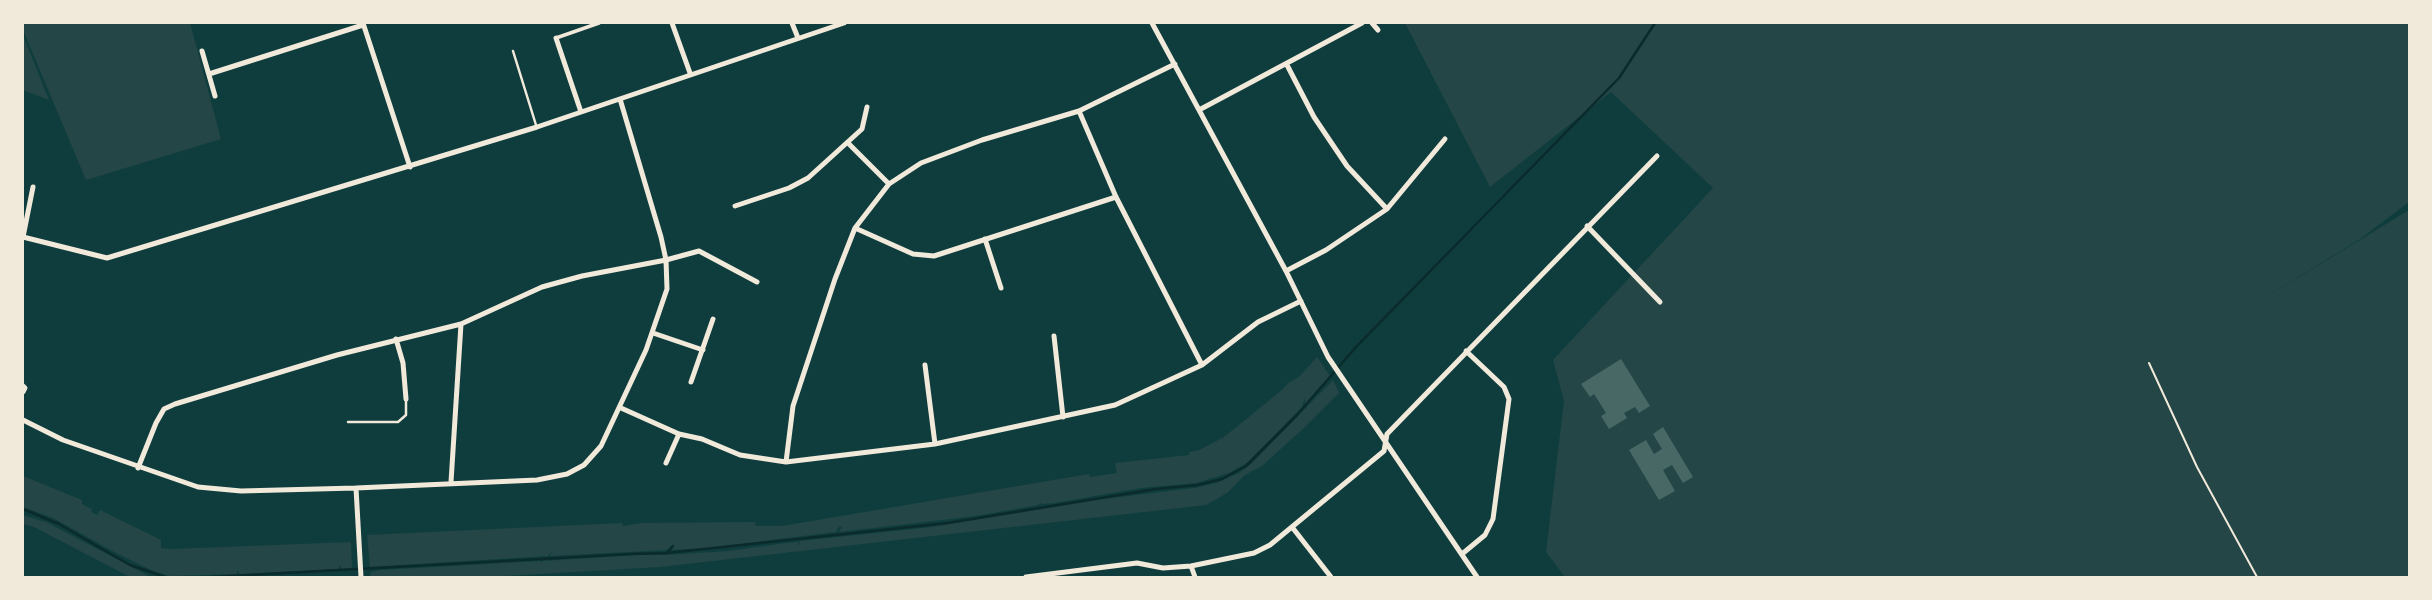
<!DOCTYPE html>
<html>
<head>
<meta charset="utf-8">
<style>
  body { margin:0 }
  #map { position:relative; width:2432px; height:600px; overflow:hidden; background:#0f3d3e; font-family:Mulish,sans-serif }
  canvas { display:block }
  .frame { position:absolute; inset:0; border:24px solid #f1e9da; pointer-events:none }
</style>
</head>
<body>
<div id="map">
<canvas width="2432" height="600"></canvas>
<div class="frame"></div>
</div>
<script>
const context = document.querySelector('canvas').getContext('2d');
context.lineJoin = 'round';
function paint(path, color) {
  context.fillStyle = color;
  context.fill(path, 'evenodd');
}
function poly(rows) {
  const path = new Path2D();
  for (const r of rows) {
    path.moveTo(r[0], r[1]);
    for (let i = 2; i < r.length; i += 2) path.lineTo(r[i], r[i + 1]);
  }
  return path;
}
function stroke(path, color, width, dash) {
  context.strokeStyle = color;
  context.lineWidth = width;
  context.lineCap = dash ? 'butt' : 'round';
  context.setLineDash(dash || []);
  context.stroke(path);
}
const green = poly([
  [23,23,190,23,221,139,86,180,23,30],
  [1405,23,2409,23,2409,202,2360,239,2250,307,2409,210,2409,577,1565,577,1546,552,1564,401,1553,360,1713,188,1611,92,1490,187],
  [23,35,49,100,23,90],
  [1317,357,1330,376,1305,404,1305,397,1302,407,1248,462,1229,473,1196,483,1141,488,1055,503,1041,504,1041,502,1038,505,976,516,839,532,842,527,839,526,836,532,708,548,669,550,673,547,671,546,667,550,550,556,552,551,548,556,370,567,367,535,622,523,623,526,642,523,755,522,756,526,782,526,1089,474,1090,477,1117,473,1115,463,1189,455,1189,452,1199,450,1224,437,1282,390,1288,383,1299,377],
  [1333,380,1339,393,1306,426,1262,466,1245,475,1227,493,1206,505,660,567,487,577,370,577,371,572,380,570,540,561,542,563,542,561,638,555,665,555,728,551,787,543,797,542,800,545,799,541,932,527,1103,499,1194,488,1216,483,1239,473,1251,464],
  [23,476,82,500,82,504,92,509,91,512,97,515,100,510,161,540,161,548,172,549,351,542,352,568,341,569,340,565,338,569,240,574,237,570,237,574,169,576,151,570,116,553,53,518,23,507],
  [23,515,46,522,151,577,130,577,34,527,23,524]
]);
const stream = poly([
  [23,509,59,524,130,565,165,577],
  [667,553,673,546],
  [212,577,631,554,667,553,947,523,1156,489,1198,485,1222,479,1246,466,1297,415,1356,347,1619,78,1655,23]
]);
const building = poly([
  [1621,359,1650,406,1639,413,1635,407,1624,413,1627,418,1609,429,1601,416,1606,413,1594,394,1590,397,1581,384],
  [1663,427,1693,477,1683,483,1672,465,1663,470,1675,491,1659,500,1629,450,1646,440,1654,454,1662,449,1653,434]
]);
const path = poly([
  [2149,363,2197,467,2257,577]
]);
const service = poly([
  [513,51,536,125],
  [348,422,398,422,406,415,406,399]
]);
const pedestrian = poly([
  [556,38,599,23]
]);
const minor = poly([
  [363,23,410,167],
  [672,23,690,73],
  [792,23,798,38],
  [1152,23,1286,271,1328,357,1477,577],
  [1372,23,1378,30],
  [556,38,581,112],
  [202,51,215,96],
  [1287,65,1314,117,1347,166,1387,209],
  [209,74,363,25],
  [1199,110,1362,23],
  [1079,111,1116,197,1202,365],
  [848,143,889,184],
  [33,187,23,237,107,258,537,127,844,23],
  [735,206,789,188,808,178,862,129,867,107],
  [1587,226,1660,302],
  [855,228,913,254,934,256,1116,197],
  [985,239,1001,288],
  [1286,271,1326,250,1387,209,1445,139],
  [653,333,703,350],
  [1054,336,1063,417],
  [396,339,403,363,406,399],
  [925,365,935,444],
  [691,382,713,319],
  [23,386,25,388,23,392],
  [621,408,679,434,702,439,740,455,786,462,935,444,1115,405,1202,365,1258,322,1301,301],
  [23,420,63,440,198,487,241,491,356,488,537,480,567,474,584,465,601,446,646,350,667,289,666,260,661,237,620,99],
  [786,462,793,406,835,279,855,228,889,184,921,163,982,140,1079,111,1175,64],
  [666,463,679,434],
  [138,468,156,423,164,409,175,404,337,355,461,324,542,287,582,276,666,260,699,251,757,282],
  [451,482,461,324],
  [356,488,361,577],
  [1292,527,1331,577],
  [1462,554,1485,535,1493,519,1509,399,1504,387,1466,351],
  [1191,566,1195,577],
  [1026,577,1137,563,1163,568,1191,566,1254,553,1270,545,1384,451,1387,434,1657,156]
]);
paint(green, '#244646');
stroke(stream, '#0a2a2b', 2.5);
paint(building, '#486865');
stroke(path, '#f1e9da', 2);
stroke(service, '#f1e9da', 2.5);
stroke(pedestrian, '#f1e9da', 3.5);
stroke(minor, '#f1e9da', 5);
</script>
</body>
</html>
